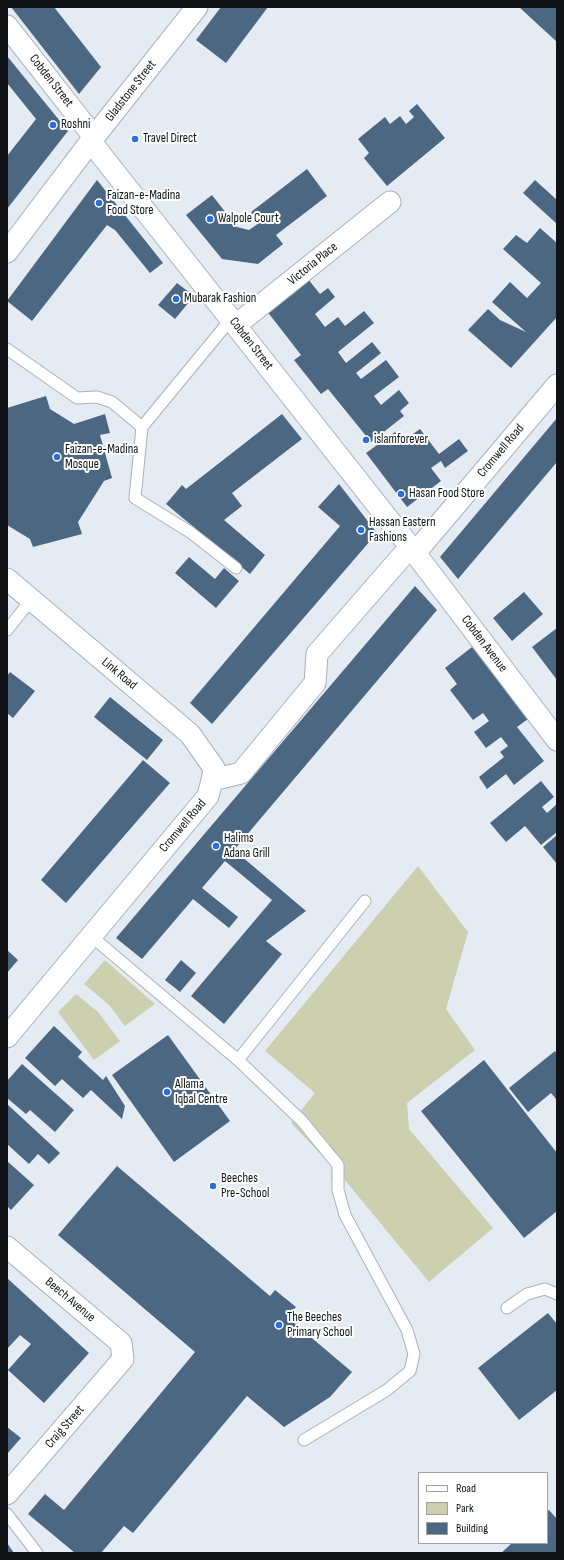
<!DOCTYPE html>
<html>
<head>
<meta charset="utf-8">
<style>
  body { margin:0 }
  #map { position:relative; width:564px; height:1560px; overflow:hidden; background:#e5ebf3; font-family:"Sofia Sans Condensed",sans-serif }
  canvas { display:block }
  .frame { position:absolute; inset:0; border:8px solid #101215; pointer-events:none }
  .legend { position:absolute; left:418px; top:1472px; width:130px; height:72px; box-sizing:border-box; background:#fff; border:1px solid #9fa0a1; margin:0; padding:5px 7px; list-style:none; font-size:12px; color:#101215 }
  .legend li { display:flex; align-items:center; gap:8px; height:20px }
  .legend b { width:20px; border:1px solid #9fa0a1 }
</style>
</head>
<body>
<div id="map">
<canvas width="564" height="1560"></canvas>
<div class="frame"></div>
<ul class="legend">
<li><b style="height:5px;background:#fff"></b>Road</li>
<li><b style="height:11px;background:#ccd0af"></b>Park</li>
<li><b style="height:11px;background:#4c6782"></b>Building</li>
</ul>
</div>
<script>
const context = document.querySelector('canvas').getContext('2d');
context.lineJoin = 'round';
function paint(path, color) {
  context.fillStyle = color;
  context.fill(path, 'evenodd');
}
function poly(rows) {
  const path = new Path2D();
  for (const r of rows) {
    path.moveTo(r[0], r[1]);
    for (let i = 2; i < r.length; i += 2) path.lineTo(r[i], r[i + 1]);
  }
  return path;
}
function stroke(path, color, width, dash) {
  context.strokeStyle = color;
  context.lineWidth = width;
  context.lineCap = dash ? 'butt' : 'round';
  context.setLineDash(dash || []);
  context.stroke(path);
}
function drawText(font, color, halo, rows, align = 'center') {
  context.font = font + ' "Sofia Sans Condensed",sans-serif';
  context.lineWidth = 4;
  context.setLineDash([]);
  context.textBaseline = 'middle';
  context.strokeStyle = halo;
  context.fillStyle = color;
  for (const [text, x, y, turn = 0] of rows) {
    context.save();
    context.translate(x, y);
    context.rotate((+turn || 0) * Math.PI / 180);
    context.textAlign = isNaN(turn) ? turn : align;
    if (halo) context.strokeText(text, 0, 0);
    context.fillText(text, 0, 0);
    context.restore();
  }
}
const green = poly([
  [418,866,468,932,446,1009,475,1050,407,1103,409,1129,493,1228,429,1282,344,1179,331,1179,332,1166,291,1123,315,1093,265,1051],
  [105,960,155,1004,125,1026,109,1005,84,984],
  [76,994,98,1012,120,1041,94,1060,58,1012]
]);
const building = poly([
  [11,7,54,7,101,67,79,94],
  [221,7,268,7,226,63,196,40],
  [519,7,557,7,557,42],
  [7,56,68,131,7,209,7,156,36,119,7,83],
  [417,104,445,138,387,186,364,158,369,153,358,139,385,117,390,124,400,116,406,124,414,117,409,111],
  [307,169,327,196,276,235,283,244,258,264,222,259,186,215,212,195,237,227,249,230,259,223,251,212],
  [97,180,163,263,150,273,115,230,107,225,32,321,7,301],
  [535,180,557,200,557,224,523,193],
  [540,228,557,243,557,317,511,368,468,330,488,309,500,320,526,332,492,302,510,282,527,298,541,283,503,249,516,235,527,243],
  [304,274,320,294,328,288,335,297,315,314,325,327,338,317,345,326,364,311,374,323,338,352,346,363,372,342,381,353,356,373,361,379,386,360,399,377,374,396,381,405,399,390,409,403,400,411,404,416,371,442,328,389,321,394,294,360,301,355,263,306],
  [177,283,194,296,175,319,158,305],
  [46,396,50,409,74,424,105,414,110,433,100,435,112,478,104,481,78,522,82,534,33,547,30,539,7,525,7,408],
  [282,414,302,439,232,493,242,506,224,520,265,555,250,574,166,504,182,485,186,489],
  [557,418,557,462,458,579,440,557],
  [420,429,439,454,459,439,468,451,445,468,441,461,431,468,441,481,407,507,366,453,395,432,402,442],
  [339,484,377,533,212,724,190,703,340,526,318,507],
  [189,557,215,579,224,568,239,581,216,608,175,573],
  [415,586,437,610,234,850,306,911,266,941,282,954,224,1024,191,996,272,900,225,861,202,888,238,917,229,928,193,899,142,959,116,938],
  [524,592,543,614,512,641,493,618],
  [557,628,557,680,532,647],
  [472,647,528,719,517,727,544,761,514,785,506,774,487,789,479,777,504,757,500,752,508,746,501,737,486,748,474,732,489,721,483,713,473,720,450,690,457,684,445,668],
  [10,672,35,691,13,718,7,713,7,676],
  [110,697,163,740,147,760,94,717],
  [143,760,170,783,66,903,41,880],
  [541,781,554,797,542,807,547,813,557,804,557,832,541,845,525,826,506,842,490,823],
  [557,835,557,864,543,847],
  [7,950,18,960,7,973],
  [181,960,196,973,180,992,165,980],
  [54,1026,82,1052,78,1057,103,1080,106,1076,125,1106,122,1119,91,1090,83,1098,62,1079,55,1086,25,1058],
  [168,1035,230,1121,174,1162,112,1075],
  [555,1051,557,1054,557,1098,556,1099,551,1093,528,1112,509,1088],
  [484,1060,557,1153,557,1211,524,1238,421,1111],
  [22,1064,74,1110,55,1132,30,1110,26,1114,7,1098,7,1081],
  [7,1104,60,1153,49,1164,38,1154,29,1164,7,1144],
  [7,1161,34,1185,11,1210,7,1206],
  [117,1166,270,1296,275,1290,296,1307,287,1317,352,1372,330,1397,284,1427,247,1396,133,1533,124,1526,101,1553,75,1553,28,1514,45,1494,64,1510,195,1352,58,1235],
  [7,1278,89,1353,44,1403,8,1370,31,1344,20,1335,7,1349],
  [548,1313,557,1324,557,1390,519,1420,478,1368],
  [7,1427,21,1438,7,1454],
  [549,1510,557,1519,557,1553,501,1553,512,1543,547,1543,547,1512],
  [7,1543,14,1553,7,1553]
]);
const service = poly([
  [7,349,77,398,97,397,112,402,142,427,231,319],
  [142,427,135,498,190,532,236,568],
  [7,630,31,600],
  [91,936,238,1060,302,1121,338,1165,338,1190,345,1215,407,1330,414,1354,410,1371,387,1390,304,1440],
  [238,1060,365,901],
  [507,1308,527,1294,545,1289,557,1294],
  [7,1514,37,1553]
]);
const minor = poly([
  [7,26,94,137],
  [91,142,415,553,557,740],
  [7,252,94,137,197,7],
  [236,325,390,202],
  [415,553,557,385],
  [7,579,190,734,214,768,212,780,208,796,7,1037],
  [212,780,241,773,315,683,317,654,410,547],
  [7,1247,121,1343,123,1359,7,1494]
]);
const markers = [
  [53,125,4,"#296fdc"],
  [135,139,4,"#296fdc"],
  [99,203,4,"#296fdc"],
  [210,219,4,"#296fdc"],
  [176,299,4,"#296fdc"],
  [366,440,4,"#296fdc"],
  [57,457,4,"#296fdc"],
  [401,494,4,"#296fdc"],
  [361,530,4,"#296fdc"],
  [216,846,4,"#296fdc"],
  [167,1092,4,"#296fdc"],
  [213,1186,4,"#296fdc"],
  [279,1325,4,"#296fdc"]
];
const streetNames = [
  ["Cobden Street",51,81,52],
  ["Gladstone Street",131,91,-52],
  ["Victoria Place",313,264,-39],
  ["Cobden Street",251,344,52],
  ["Cromwell Road",501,451,-50],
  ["Cobden Avenue",484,644,53],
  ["Link Road",119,674,40],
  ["Cromwell Road",183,826,-50],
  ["Beech Avenue",70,1300,40],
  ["Craig Street",65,1427,-49]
];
const poiNames = [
  ["Roshni",61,125],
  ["Travel Direct",143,139],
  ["Faizan-e-Madina",107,196],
  ["Food Store",107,211],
  ["Walpole Court",218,219],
  ["Mubarak Fashion",184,299],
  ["islamforever",374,440],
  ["Faizan-e-Madina",65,450],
  ["Mosque",65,465],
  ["Hasan Food Store",409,494],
  ["Hassan Eastern",369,523],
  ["Fashions",369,538],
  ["Halims",224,839],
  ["Adana Grill",224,854],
  ["Allama",175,1085],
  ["Iqbal Centre",175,1100],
  ["Beeches",221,1179],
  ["Pre-School",221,1194],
  ["The Beeches",287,1318],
  ["Primary School",287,1333]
];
paint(green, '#ccd0af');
paint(building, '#4c6782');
stroke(service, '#abb1b8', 13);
stroke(minor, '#abb1b8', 23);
stroke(service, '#fff', 11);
stroke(minor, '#fff', 21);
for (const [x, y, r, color] of markers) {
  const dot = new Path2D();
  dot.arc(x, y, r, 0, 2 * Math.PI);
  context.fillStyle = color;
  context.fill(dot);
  stroke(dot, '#fff', 1.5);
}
drawText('13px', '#101215', '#fff', streetNames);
drawText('13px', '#101215', '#fff', poiNames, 'left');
</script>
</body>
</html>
